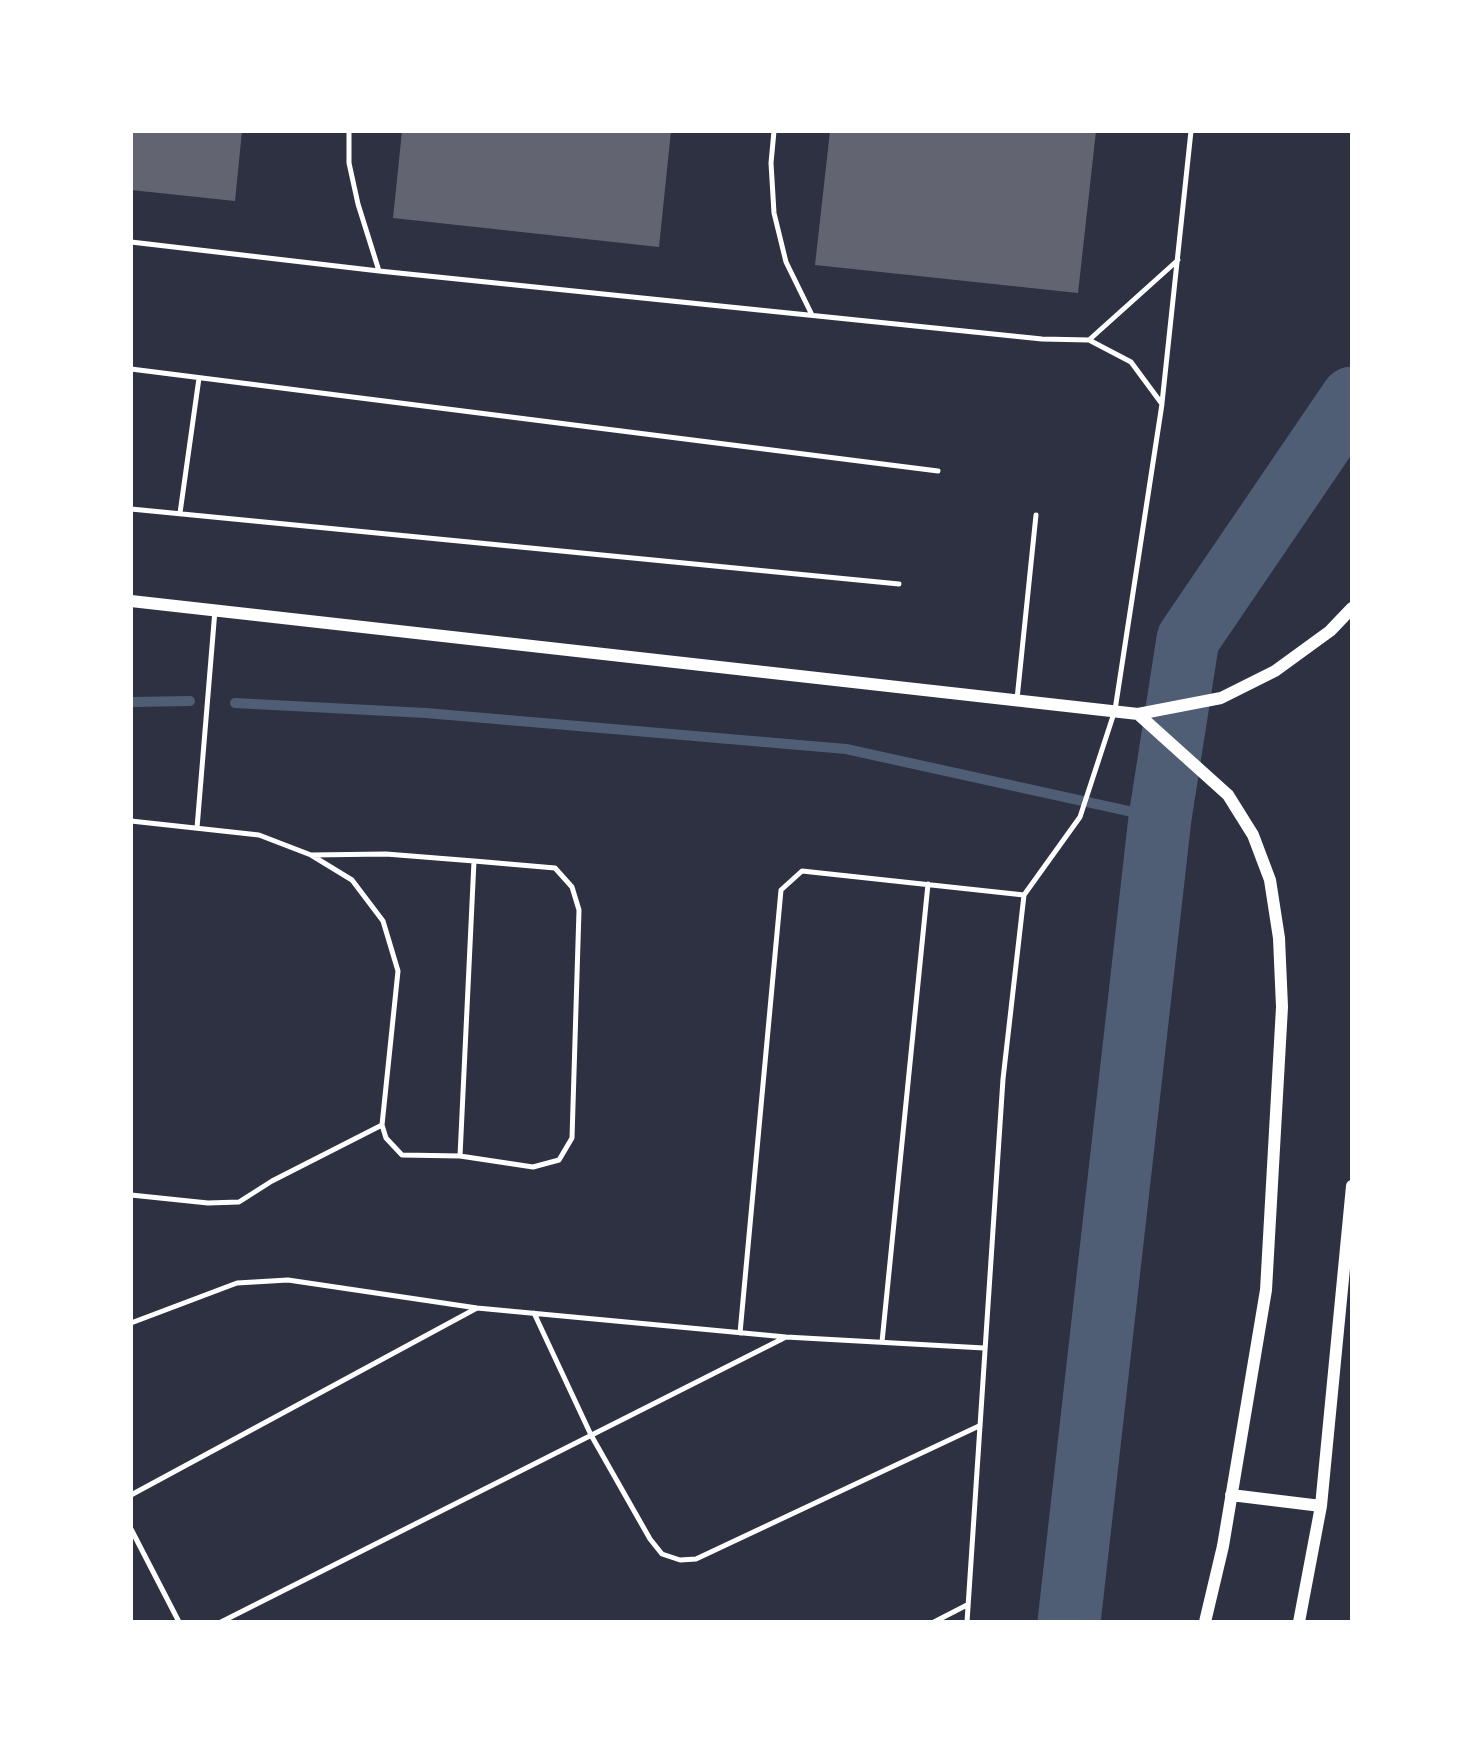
<!DOCTYPE html>
<html>
<head>
<meta charset="utf-8">
<style>
  body { margin:0 }
  #map { position:relative; width:1483px; height:1753px; overflow:hidden; background:#2d3142; font-family:"DM Sans",sans-serif }
  canvas { display:block }
  .frame { position:absolute; inset:0; border:133px solid #fff; pointer-events:none }
</style>
</head>
<body>
<div id="map">
<canvas width="1483" height="1753"></canvas>
<div class="frame"></div>
</div>
<script>
const context = document.querySelector('canvas').getContext('2d');
context.lineJoin = 'round';
function poly(rows) {
  const path = new Path2D();
  for (const r of rows) {
    path.moveTo(r[0], r[1]);
    for (let i = 2; i < r.length; i += 2) path.lineTo(r[i], r[i + 1]);
  }
  return path;
}
function stroke(path, color, width, dash) {
  context.strokeStyle = color;
  context.lineWidth = width;
  context.lineCap = dash ? 'butt' : 'round';
  context.setLineDash(dash || []);
  context.stroke(path);
}
function paint(path, color) {
  context.fillStyle = color;
  context.fill(path, 'evenodd');
}
const stream = poly([
  [131,702,190,701],
  [235,703,426,713,846,749,1160,818]
]);
const river = poly([
  [1069,1622,1160,818,1188,639,1352,398]
]);
const building = poly([
  [131,131,242,131,235,201,131,190],
  [402,131,671,131,659,247,393,218],
  [830,131,1096,131,1078,293,815,265]
]);
const service = poly([
  [349,131,349,163,358,204,379,271],
  [774,131,771,163,774,213,786,262,812,315],
  [131,242,379,271,1042,339,1089,340,1131,362,1162,404,1115,710,1080,817,1024,895,1003,1079,967,1622],
  [1089,340,1178,260],
  [131,369,938,471],
  [1162,403,1191,131],
  [131,509,899,584],
  [180,513,199,378],
  [1017,699,1036,515],
  [131,821,259,835,311,855,352,880,383,921,398,971,382,1125,386,1138,402,1155,460,1156,474,861,386,854,311,855],
  [197,828,215,610],
  [460,1156,533,1167,559,1160,572,1138,579,910,572,887,555,868,474,861],
  [131,1195,208,1203,239,1202,272,1181,382,1125],
  [534,1313,591,1435,650,1539,662,1554,680,1560,696,1559,979,1426],
  [131,1323,237,1283,288,1280,477,1308,786,1337,984,1348],
  [740,1333,781,890,802,871,1024,895],
  [882,1342,928,884],
  [131,1495,477,1308],
  [131,1529,179,1622],
  [221,1622,784,1338],
  [934,1622,967,1605]
]);
const tertiary = poly([
  [131,601,1138,714,1221,698,1275,671,1330,631,1352,608],
  [1138,714,1228,795,1253,835,1270,880,1279,938,1282,1007,1266,1290,1223,1546,1205,1622],
  [1231,1495,1321,1506],
  [1299,1622,1321,1506,1352,1186]
]);
stroke(stream, '#4f5d75', 10);
stroke(river, '#4f5d75', 63);
paint(building, '#626471');
stroke(service, '#fff', 5);
stroke(tertiary, '#fff', 12);
</script>
</body>
</html>
